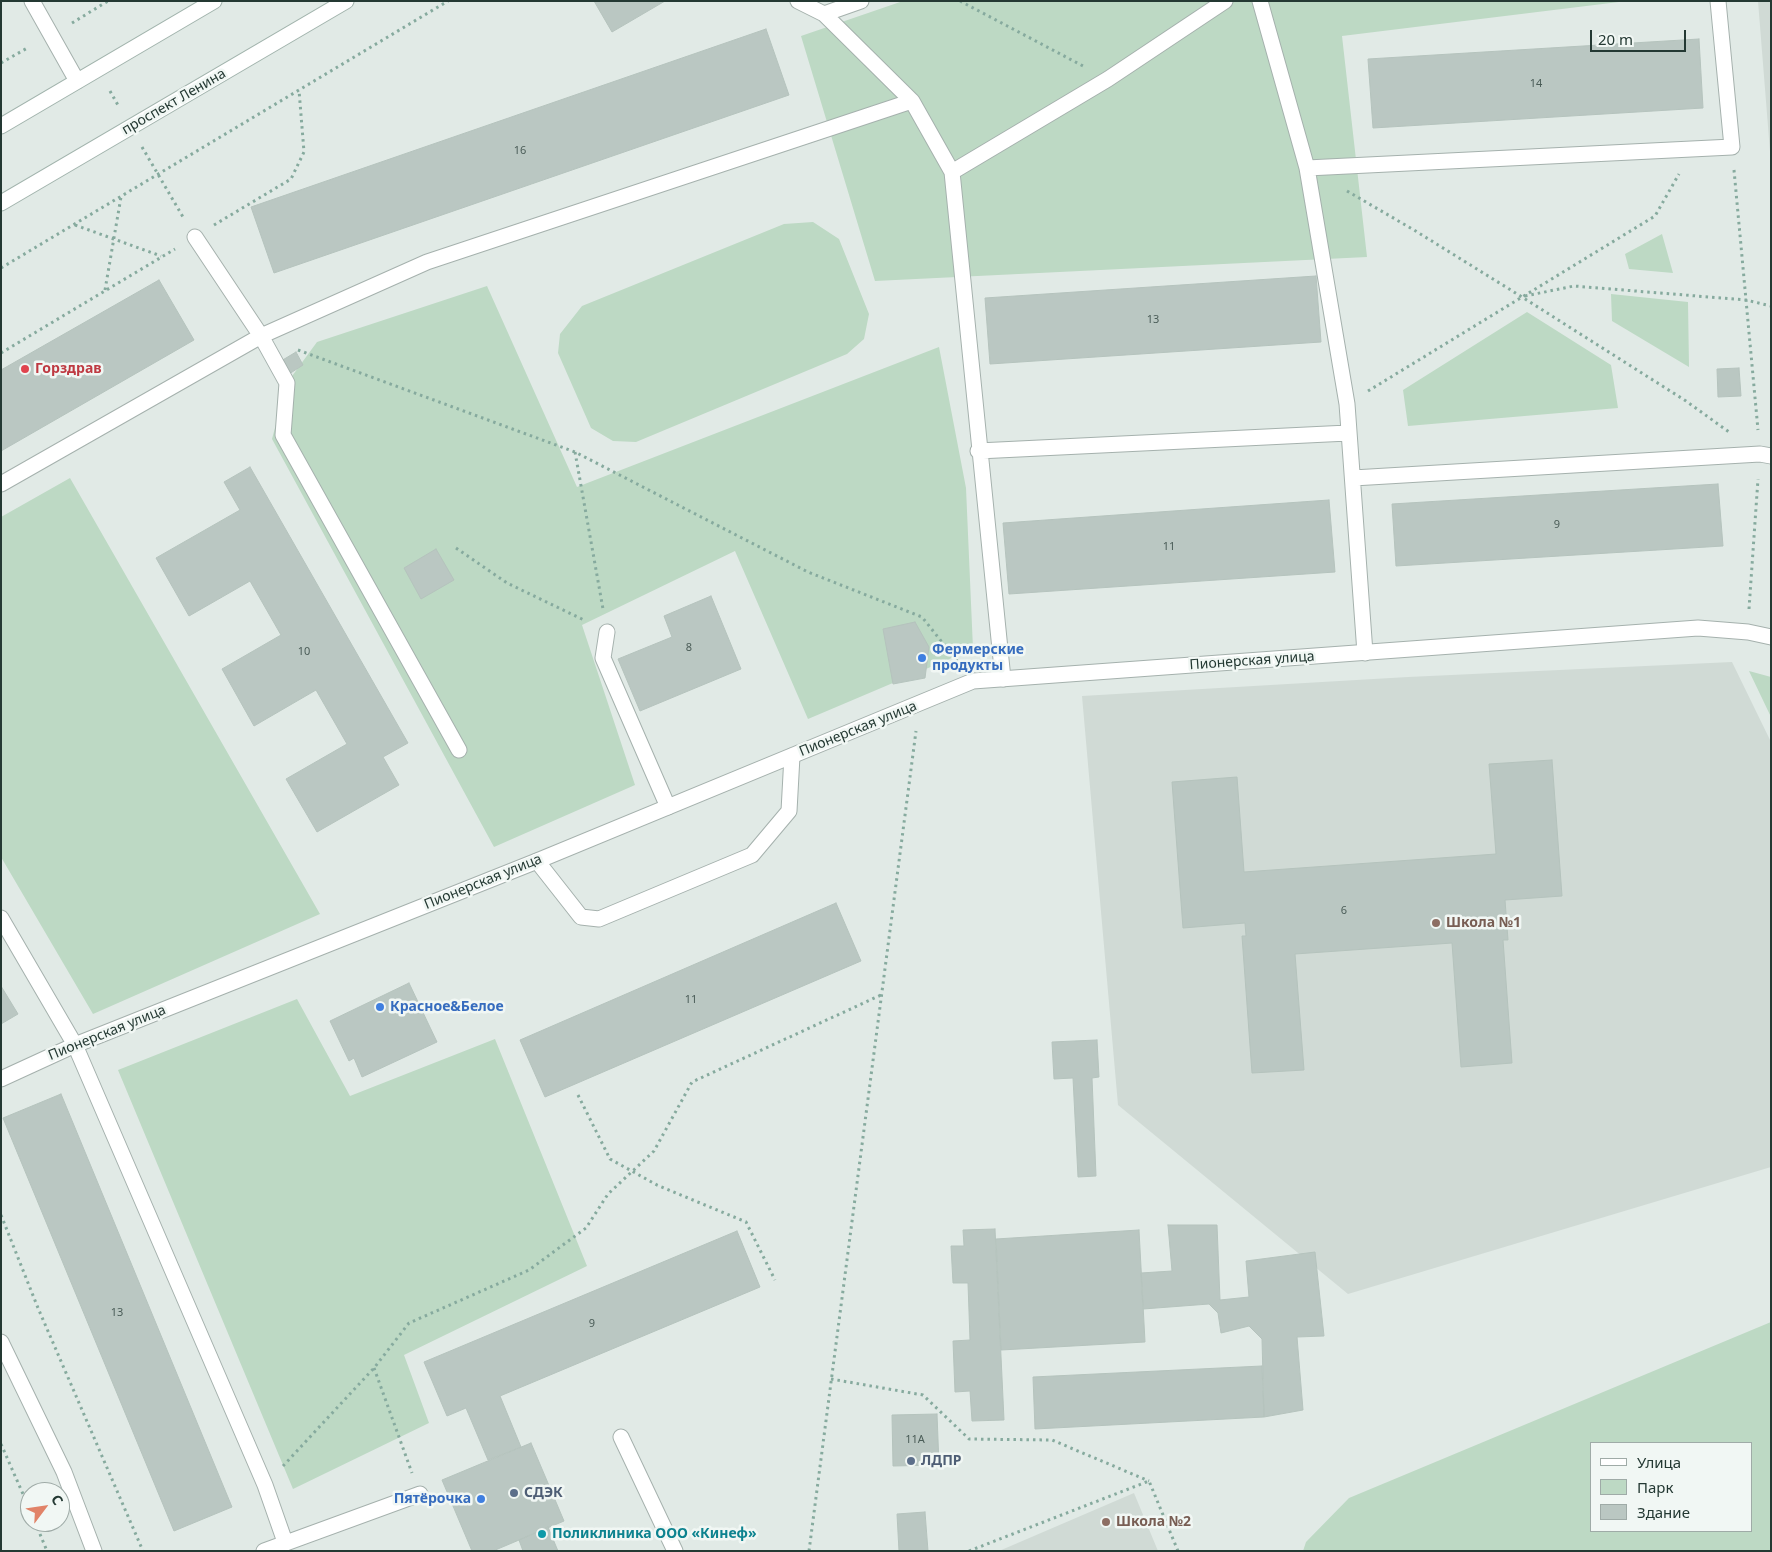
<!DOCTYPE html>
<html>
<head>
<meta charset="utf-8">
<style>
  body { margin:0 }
  #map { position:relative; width:1772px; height:1552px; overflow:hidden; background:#e1eae6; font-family:"Noto Sans",sans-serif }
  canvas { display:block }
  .frame { position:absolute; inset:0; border:2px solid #243933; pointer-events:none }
  .legend { position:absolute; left:1590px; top:1442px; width:162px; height:90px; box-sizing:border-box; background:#f1f7f4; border:1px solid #9faba7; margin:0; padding:6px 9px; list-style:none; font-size:15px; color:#243933 }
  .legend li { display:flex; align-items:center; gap:10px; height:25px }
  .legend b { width:25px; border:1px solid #9faba7 }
  .north { position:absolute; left:20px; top:1482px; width:50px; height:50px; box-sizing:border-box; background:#f1f7f4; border:1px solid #9faba7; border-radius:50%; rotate:59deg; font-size:14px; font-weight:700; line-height:20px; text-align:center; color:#243933 }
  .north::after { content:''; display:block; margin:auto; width:18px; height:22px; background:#e18368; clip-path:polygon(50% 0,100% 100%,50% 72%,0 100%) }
  .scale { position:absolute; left:1590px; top:30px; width:96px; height:22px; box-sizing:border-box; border:2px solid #243933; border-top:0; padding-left:6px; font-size:15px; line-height:18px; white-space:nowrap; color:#243933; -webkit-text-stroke:4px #f1f7f4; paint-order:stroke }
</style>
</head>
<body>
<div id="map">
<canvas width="1772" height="1552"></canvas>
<div class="frame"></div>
<ul class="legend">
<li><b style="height:6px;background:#fff"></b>Улица</li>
<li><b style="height:14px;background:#bdd9c4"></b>Парк</li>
<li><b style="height:14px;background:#bac7c2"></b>Здание</li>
</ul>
<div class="north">С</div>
<div class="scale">20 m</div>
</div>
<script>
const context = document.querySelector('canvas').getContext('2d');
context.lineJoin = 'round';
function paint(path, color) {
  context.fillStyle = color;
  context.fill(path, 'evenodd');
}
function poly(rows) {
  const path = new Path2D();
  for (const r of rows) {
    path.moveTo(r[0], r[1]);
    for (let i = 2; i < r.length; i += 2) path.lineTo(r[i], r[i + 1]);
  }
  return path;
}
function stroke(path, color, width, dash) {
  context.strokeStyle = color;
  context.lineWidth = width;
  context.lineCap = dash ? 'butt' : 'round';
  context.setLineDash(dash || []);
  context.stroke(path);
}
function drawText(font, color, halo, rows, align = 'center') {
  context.font = font + ' "Noto Sans",sans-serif';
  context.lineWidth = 5;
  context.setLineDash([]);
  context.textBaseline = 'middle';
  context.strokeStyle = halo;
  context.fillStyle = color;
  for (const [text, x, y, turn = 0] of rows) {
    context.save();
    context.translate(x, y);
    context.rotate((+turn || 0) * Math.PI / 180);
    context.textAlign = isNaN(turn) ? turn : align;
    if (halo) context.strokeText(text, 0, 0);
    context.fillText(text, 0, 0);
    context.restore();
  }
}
const built = poly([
  [1758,1,1771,1,1771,164],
  [1732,662,1771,742,1771,1167,1348,1294,1118,1105,1082,696,1408,677],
  [1134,1493,1158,1551,999,1551]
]);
const green = poly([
  [903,1,1627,1,1342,36,1367,257,875,281,801,36],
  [813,222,839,239,869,314,864,339,847,354,636,442,613,441,591,428,558,353,560,334,582,306,784,224],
  [1662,234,1673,273,1629,269,1625,254],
  [487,286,577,487,939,347,966,488,973,649,808,719,735,551,582,625,635,785,494,847,272,439,287,383,317,342],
  [1611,294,1688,302,1689,367,1612,321],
  [1527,312,1611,365,1618,408,1408,426,1403,390],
  [70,478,320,914,93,1014,1,857,1,517],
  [1749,671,1771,677,1771,717],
  [297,999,350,1096,495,1039,587,1266,404,1355,429,1423,293,1489,118,1070],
  [1771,1322,1771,1551,1303,1551,1306,1542,1349,1498],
  [1591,1443,1751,1443,1751,1531,1591,1531]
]);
const building = poly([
  [594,1,665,1,612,32,594,1],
  [766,29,789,95,274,273,251,207,766,29],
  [1699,39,1703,108,1373,128,1368,59,1699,39],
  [1316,276,1321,342,990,364,985,298,1316,276],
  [159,280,194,340,1,451,1,370,159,280],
  [296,352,303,365,289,374,281,361,296,352],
  [1739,368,1741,396,1718,397,1717,369,1739,368],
  [250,467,408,743,383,757,399,785,317,832,286,779,347,744,316,690,254,726,222,669,281,635,250,581,189,616,156,558,240,510,224,482,250,467],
  [1718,484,1723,546,1396,566,1392,504,1718,484],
  [1329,500,1335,572,1009,594,1003,523,1329,500],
  [436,549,454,580,421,599,404,568,436,549],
  [711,596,741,669,640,711,618,659,672,637,664,616,711,596],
  [915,622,929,647,925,678,893,684,883,629,915,622],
  [1552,760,1562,896,1505,900,1508,940,1503,940,1512,1063,1461,1067,1452,943,1295,954,1304,1070,1252,1073,1242,936,1246,936,1245,923,1183,928,1172,782,1237,777,1244,872,1496,854,1489,764,1552,760],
  [836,903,861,961,545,1097,520,1040,836,903],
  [409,983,437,1042,362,1077,354,1058,349,1061,330,1021,409,983],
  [1,986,18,1014,1,1024,1,986],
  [1097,1040,1099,1077,1092,1078,1096,1176,1078,1177,1073,1078,1054,1079,1052,1042,1097,1040],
  [61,1094,232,1507,174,1531,3,1118,61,1094],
  [1168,1225,1217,1225,1220,1300,1249,1297,1246,1261,1315,1252,1324,1336,1297,1337,1303,1410,1264,1417,1262,1339,1249,1326,1221,1333,1218,1313,1209,1304,1143,1309,1141,1273,1172,1271,1168,1225],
  [995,1229,1004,1420,972,1421,970,1391,955,1392,953,1341,970,1340,968,1283,953,1283,951,1246,964,1246,963,1230,995,1229],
  [1139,1230,1145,1342,1001,1350,996,1239,1139,1230],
  [737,1231,760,1287,500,1396,521,1447,488,1460,466,1408,447,1416,424,1362,737,1231],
  [1262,1366,1264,1417,1035,1429,1033,1377,1262,1366],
  [937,1414,939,1465,893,1466,892,1415,937,1414],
  [531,1443,564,1521,493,1551,472,1551,442,1480,531,1443],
  [925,1512,928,1551,899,1551,897,1514,925,1512],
  [548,1527,558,1551,523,1551,519,1540,548,1527]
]);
const path = poly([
  [960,1,1083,66],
  [72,23,108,1],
  [1,63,29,47],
  [110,91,119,107],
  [142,147,183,217],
  [1734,170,1758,430],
  [1347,191,1414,230,1522,297,1686,401,1729,432],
  [75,225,161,256],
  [214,225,291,179,304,152,299,90],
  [1,268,448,1],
  [105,290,121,197],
  [1525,296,1574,286,1746,300,1771,306],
  [298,350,575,452,808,572,922,617,957,661],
  [1,353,175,249],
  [1368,391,1655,216,1679,174],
  [575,452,603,609],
  [456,548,507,583,586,621],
  [1749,609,1758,479],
  [578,1095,610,1159,657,1185,746,1222,775,1280],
  [1,1215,38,1308,143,1551],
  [374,1368,412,1473],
  [831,1379,923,1395,969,1439,1052,1440,1149,1481],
  [1,1444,30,1510],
  [283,1466,374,1368,409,1323,529,1270,586,1228,608,1194,654,1151,692,1082,881,995],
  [35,1522,47,1551],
  [809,1551,916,731],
  [969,1551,1149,1481,1178,1551]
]);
const service = poly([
  [32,1,77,81],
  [798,1,824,14,912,101],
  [1260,1,1307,168,1347,404,1365,653],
  [824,14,861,1],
  [1307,168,1732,147,1718,1],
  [952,172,1003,679],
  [195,237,261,336,287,383,283,435,459,750],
  [978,451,1348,433],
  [1353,478,1760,454,1771,456],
  [1,484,261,336,427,262,912,101,952,172,1108,79,1225,1],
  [607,632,603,658,668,807],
  [537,861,581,917,599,919,752,855,789,811,792,756],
  [1,918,75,1045,265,1485,285,1542],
  [621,1437,675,1551],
  [264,1551,420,1494]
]);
const minor = poly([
  [1,1079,75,1045,537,861,973,681,1698,628,1748,632,1771,637]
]);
const tertiary = poly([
  [1,1342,64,1472,94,1551]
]);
const secondary = poly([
  [1,126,214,1],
  [1,203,346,1]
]);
const markers = [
  [25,369,5,"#e0444e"],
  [922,658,5,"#3f7fe0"],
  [1436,923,5,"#8d6e63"],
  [380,1007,5,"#3f7fe0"],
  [911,1461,5,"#5c6f8a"],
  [514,1493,5,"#5c6f8a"],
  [481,1499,5,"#3f7fe0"],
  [1106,1522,5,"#8d6e63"],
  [542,1534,5,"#0f9aa8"]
];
const numberNames = [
  ["14",1536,84],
  ["16",520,151],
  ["13",1153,320],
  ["9",1557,525],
  ["11",1169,547],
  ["8",689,648],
  ["10",304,652],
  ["6",1344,911],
  ["11",691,1000],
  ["13",117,1313],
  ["9",592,1324],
  ["11А",915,1440]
];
const streetNames = [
  ["проспект Ленина",174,102,-30],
  ["Пионерская улица",1252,661,-4],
  ["Пионерская улица",858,729,-22],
  ["Пионерская улица",483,882,-22],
  ["Пионерская улица",107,1033,-22]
];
const healthNames = [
  ["Горздрав",35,369]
];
const shopNames = [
  ["Фермерские",932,650],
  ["продукты",932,666],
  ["Красное&Белое",390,1007],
  ["Пятёрочка",471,1499,"right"]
];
const educationNames = [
  ["Школа №1",1446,923],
  ["Школа №2",1116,1522]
];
const serviceNames = [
  ["ЛДПР",921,1461],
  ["СДЭК",524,1493]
];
const cultureNames = [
  ["Поликлиника ООО «Кинеф»",552,1534]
];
paint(built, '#d0dad5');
paint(green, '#bdd9c4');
paint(building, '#bac7c2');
stroke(building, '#b5c3bd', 1);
stroke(service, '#a5b1ad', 17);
stroke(minor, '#a5b1ad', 17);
stroke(tertiary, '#a5b1ad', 17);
stroke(secondary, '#a2b4ad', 17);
stroke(path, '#86aa9e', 3, [2.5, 4]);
stroke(service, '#fff', 15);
stroke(minor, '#fff', 15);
stroke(tertiary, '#fff', 15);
stroke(secondary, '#fff', 15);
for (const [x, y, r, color] of markers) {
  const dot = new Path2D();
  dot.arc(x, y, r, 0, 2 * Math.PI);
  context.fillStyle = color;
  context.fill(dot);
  stroke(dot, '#f1f7f4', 2);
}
drawText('11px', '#4a5c57', null, numberNames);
drawText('14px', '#243933', '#f1f7f4', streetNames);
drawText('bold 14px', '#be3a42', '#f1f7f4', healthNames, 'left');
drawText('bold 14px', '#366cbe', '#f1f7f4', shopNames, 'left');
drawText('bold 14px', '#785e54', '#f1f7f4', educationNames, 'left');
drawText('bold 14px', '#4e5e75', '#f1f7f4', serviceNames, 'left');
drawText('bold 14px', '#0d838f', '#f1f7f4', cultureNames, 'left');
</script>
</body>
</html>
